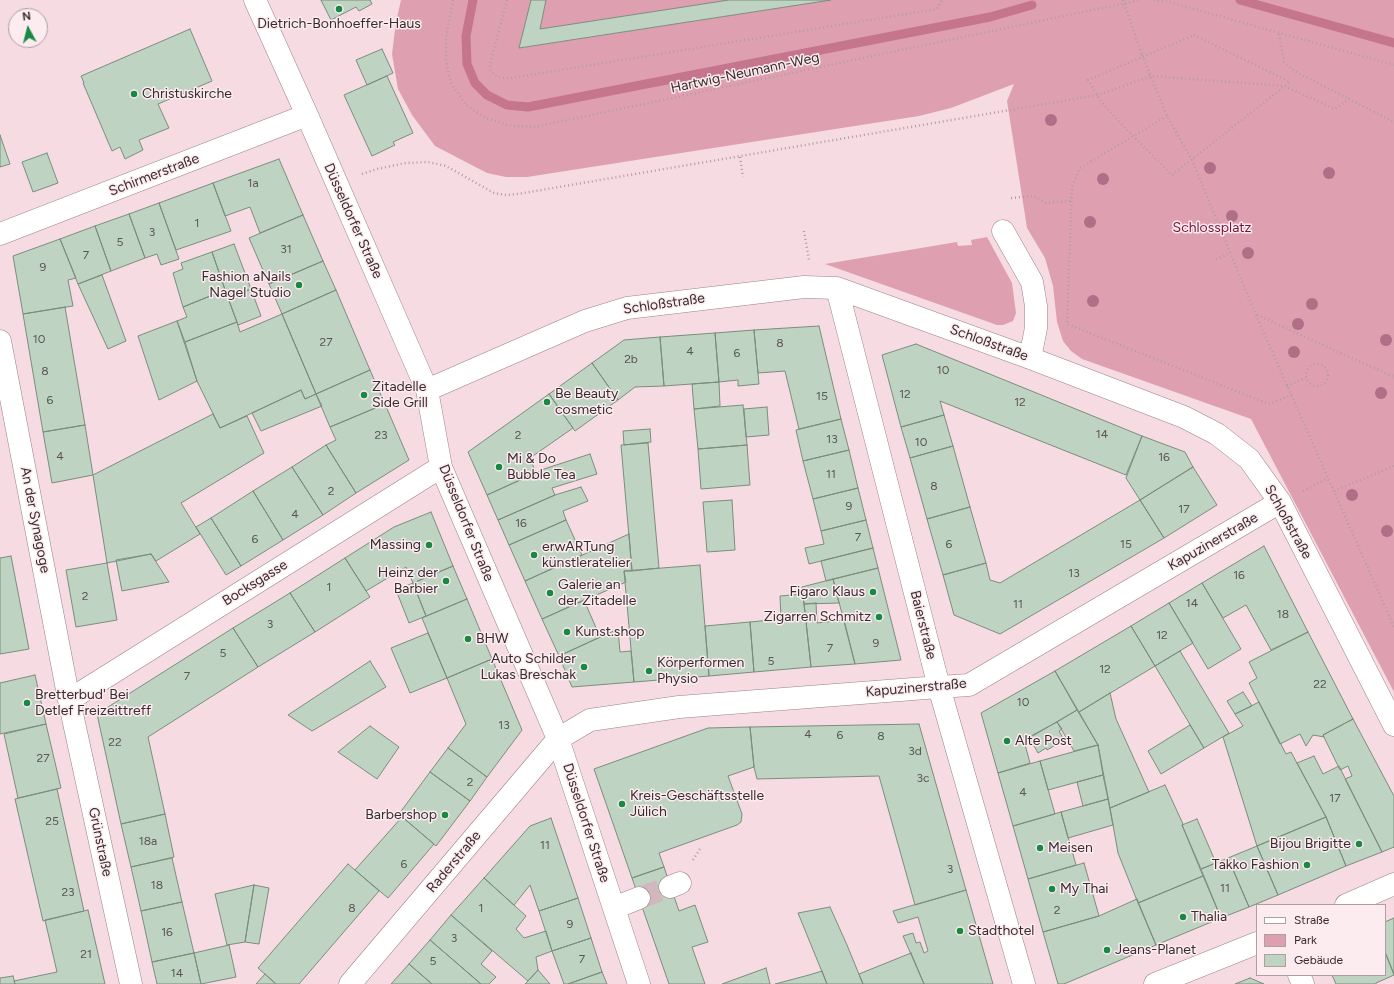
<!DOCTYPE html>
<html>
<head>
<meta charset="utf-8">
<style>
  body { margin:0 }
  #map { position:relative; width:1394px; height:984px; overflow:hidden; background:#f7dbe2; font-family:Figtree,sans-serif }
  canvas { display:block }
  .legend { position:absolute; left:1256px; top:904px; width:130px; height:72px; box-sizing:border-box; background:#fcebef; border:1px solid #ad9fa2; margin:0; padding:5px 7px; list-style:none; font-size:12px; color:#372c2f }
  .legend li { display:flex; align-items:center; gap:8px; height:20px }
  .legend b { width:20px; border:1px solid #ad9fa2 }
  .north { position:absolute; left:8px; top:8px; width:40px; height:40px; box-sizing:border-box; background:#fcebef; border:1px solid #ad9fa2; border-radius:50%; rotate:353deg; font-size:11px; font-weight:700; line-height:16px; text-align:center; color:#372c2f }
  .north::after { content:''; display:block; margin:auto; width:14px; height:18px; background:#178942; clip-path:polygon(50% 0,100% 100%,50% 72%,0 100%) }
</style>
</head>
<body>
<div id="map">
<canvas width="1394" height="984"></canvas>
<ul class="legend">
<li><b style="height:5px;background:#fff"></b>Straße</li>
<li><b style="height:11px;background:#dea0b1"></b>Park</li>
<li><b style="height:11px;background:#bfd3c2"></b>Gebäude</li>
</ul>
<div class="north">N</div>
</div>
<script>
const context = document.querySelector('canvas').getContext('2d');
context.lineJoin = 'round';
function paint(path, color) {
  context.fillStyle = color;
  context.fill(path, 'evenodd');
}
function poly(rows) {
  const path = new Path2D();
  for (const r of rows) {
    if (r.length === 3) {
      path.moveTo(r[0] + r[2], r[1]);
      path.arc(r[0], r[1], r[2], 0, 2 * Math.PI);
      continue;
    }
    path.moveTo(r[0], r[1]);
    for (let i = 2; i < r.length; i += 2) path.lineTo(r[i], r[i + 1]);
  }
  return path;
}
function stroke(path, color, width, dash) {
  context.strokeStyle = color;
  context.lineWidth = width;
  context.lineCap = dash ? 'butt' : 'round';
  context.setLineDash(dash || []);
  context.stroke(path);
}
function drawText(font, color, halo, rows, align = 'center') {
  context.font = font + ' Figtree,sans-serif';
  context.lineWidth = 3;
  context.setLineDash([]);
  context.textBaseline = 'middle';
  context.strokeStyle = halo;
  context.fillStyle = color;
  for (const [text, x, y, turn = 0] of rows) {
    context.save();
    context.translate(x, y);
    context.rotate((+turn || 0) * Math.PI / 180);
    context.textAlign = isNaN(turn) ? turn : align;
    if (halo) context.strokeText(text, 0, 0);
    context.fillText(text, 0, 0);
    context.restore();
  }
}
const green = poly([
  [401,0,531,0,520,48,831,0,1394,0,1394,692,1251,419,1082,359,1071,351,1063,341,1057,322,1053,286,1045,258,1027,228,1007,101,1014,84,951,108,919,116,527,177,506,177,487,173,435,146,412,115,398,89,392,54,396,22],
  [546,0,729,0,540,29],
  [987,237,1012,283,1016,313,1013,321,1003,325,997,325,825,264,957,242,958,246,972,245,971,240]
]);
const stream = poly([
  [473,0,466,36,467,64,475,83,487,95,507,105,528,107,990,17,1032,5],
  [1240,0,1394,43]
]);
const building = poly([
  [321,0,370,0,372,4,359,11,356,7,331,20,321,0],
  [531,0,546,0,540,29,729,0,831,0,519,48,531,0],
  [190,29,212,81,158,104,169,128,139,140,143,150,125,159,120,147,112,151,83,83,84,83,81,76,190,29],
  [382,49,393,73,367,85,356,60,382,49],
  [387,76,413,133,393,142,395,145,372,156,344,95,387,76],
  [0,135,10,164,0,167,0,135],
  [47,153,58,183,33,192,22,162,47,153],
  [279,159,303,215,260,233,250,207,225,216,213,183,279,159],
  [213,183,231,231,176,250,159,203,213,183],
  [159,203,179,259,161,265,157,254,145,258,129,214,159,203],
  [129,214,145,258,111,271,95,226,129,214],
  [303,215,323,261,269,284,249,238,303,215],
  [95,226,111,271,78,284,60,239,95,226],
  [60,239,76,278,68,280,73,306,23,314,13,256,60,239],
  [234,244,251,289,228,298,212,252,234,244],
  [212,252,225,290,183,307,173,273,183,269,181,263,212,252],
  [323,261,336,290,282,314,269,284,323,261],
  [102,275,126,341,108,349,78,284,102,275],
  [251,289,261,316,238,325,228,298,251,289],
  [225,290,237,322,185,342,177,321,187,317,183,307,225,290],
  [336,290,370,370,316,394,282,314,336,290],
  [65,307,85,425,43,432,23,314,65,307],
  [282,314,316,394,305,399,301,390,220,428,197,381,185,342,237,322,240,332,282,314],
  [177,321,197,381,159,400,138,336,177,321],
  [819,326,841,419,799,429,785,371,758,373,754,330,819,326],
  [754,330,759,384,738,386,738,380,719,382,715,333,754,330],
  [715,333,719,382,664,386,660,337,715,333],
  [660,337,664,386,635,387,618,400,592,363,624,340,660,337],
  [916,344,1142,436,1126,475,940,401,944,415,901,427,882,355,916,344],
  [592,363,618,400,575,431,549,394,592,363],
  [370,370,385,404,330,427,316,394,370,370],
  [719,382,720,406,694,409,692,384,719,382],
  [301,390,305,399,316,394,322,406,261,431,252,413,301,390],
  [549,394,573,428,530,458,536,473,487,495,468,452,549,394],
  [385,404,409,460,356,493,326,445,336,440,330,427,385,404],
  [743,405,747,445,698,449,694,409,743,405],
  [767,407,769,435,746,437,744,409,767,407],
  [213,414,220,428,247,416,264,453,181,503,200,534,156,561,151,554,107,563,93,475,213,414],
  [944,415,953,446,910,458,901,427,944,415],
  [841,419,849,450,803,461,796,430,841,419],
  [85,425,93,475,52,483,43,432,85,425],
  [650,429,651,442,624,445,623,431,650,429],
  [1142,436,1185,452,1193,467,1140,500,1126,478,1142,436],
  [648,443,659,568,632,571,621,445,648,443],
  [326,445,356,493,323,515,292,467,326,445],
  [747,445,750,485,701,489,698,449,747,445],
  [953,446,970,507,927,519,910,458,953,446],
  [849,450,858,488,813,499,803,461,849,450],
  [590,454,597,474,552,488,555,495,498,520,487,495,544,469,590,454],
  [292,467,323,515,283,540,253,491,292,467],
  [1193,467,1217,505,1164,538,1140,500,1193,467],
  [581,487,588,501,563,511,566,520,509,545,498,520,555,495,581,487],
  [858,488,866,520,821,531,813,499,858,488],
  [253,491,283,540,241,566,211,518,253,491],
  [732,500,735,550,707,552,703,502,732,500],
  [1140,500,1164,538,1000,634,954,615,943,575,986,563,990,580,1000,583,1140,500],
  [970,507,986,563,943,575,927,519,970,507],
  [431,512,453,566,413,583,406,567,366,591,345,558,394,527,431,512],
  [211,518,241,566,226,575,196,527,211,518],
  [566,520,582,555,525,581,509,545,566,520],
  [866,520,873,548,809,564,805,548,824,544,821,531,866,520],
  [629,534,632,571,624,571,626,582,542,619,525,581,629,534],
  [1264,546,1308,632,1271,650,1246,605,1223,618,1202,583,1264,546],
  [873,548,878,568,826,581,821,561,873,548],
  [151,554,169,582,122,591,116,560,151,554],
  [11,556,29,649,0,654,0,558,11,556],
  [345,558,370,597,315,632,290,593,345,558],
  [107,563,117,620,76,627,66,570,107,563],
  [700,565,709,676,634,682,624,571,700,565],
  [453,566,467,599,426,616,413,583,453,566],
  [878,568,901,660,855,664,833,579,878,568],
  [833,579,839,603,804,604,802,587,833,579],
  [413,583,426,616,409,623,396,590,413,583],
  [1202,583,1241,649,1208,669,1169,603,1202,583],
  [290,593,315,632,258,667,233,628,290,593],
  [803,594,811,667,754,672,750,622,781,619,780,596,803,594],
  [467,599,492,659,447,678,422,618,467,599],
  [584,600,600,637,559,656,542,619,584,600],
  [816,603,817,623,844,620,855,664,811,667,804,604,816,603],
  [1169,603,1193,643,1155,666,1131,626,1169,603],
  [750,622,754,672,709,676,705,626,750,622],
  [1131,626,1155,666,1079,712,1055,671,1131,626],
  [233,628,258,667,148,737,165,814,121,824,97,714,233,628],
  [618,629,620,652,631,651,634,682,572,687,559,656,618,629],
  [1308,632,1353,719,1323,735,1324,737,1313,735,1306,746,1300,734,1280,744,1249,683,1257,678,1249,662,1308,632],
  [428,633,447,678,410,693,391,648,428,633],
  [1180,651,1229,733,1204,748,1155,666,1180,651],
  [492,659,522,730,487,777,448,748,466,724,447,678,492,659],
  [370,661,386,687,312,731,288,715,370,661],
  [1055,671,1077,710,1024,741,1030,763,998,773,981,713,1055,671],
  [35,675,46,724,0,734,0,683,35,675],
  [1243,692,1252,706,1235,714,1227,701,1243,692],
  [1110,693,1116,719,1149,792,1110,808,1098,745,1079,712,1110,693],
  [1259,702,1286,754,1291,752,1326,817,1257,846,1223,737,1243,726,1235,714,1259,702],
  [1077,710,1098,745,1074,751,1057,722,1077,710],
  [1353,719,1394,796,1394,847,1382,852,1345,779,1352,776,1348,766,1340,770,1323,735,1353,719],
  [1057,722,1062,729,1059,731,1064,740,1047,750,1046,748,1038,753,1029,737,1057,722],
  [46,724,61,788,18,798,4,734,46,724],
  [919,724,966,890,915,905,879,776,757,779,754,767,750,727,919,724],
  [1190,725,1204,748,1161,774,1148,751,1190,725],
  [370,726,399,747,377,779,338,752,370,726],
  [750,727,754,767,728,776,742,814,741,822,737,825,659,853,664,867,632,878,594,769,708,728,750,727],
  [1098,745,1103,775,1048,790,1040,761,1098,745],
  [448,748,487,777,470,801,430,772,448,748],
  [1314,756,1323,774,1339,766,1382,852,1346,866,1326,817,1297,763,1314,756],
  [1040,761,1055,814,1013,826,998,773,1040,761],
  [430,772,470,801,436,846,399,814,430,772],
  [1103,775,1108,799,1083,806,1077,782,1103,775],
  [1165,785,1183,824,1182,825,1203,876,1138,903,1118,853,1110,808,1165,785],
  [57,789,84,911,43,921,15,799,57,789],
  [1108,799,1113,825,1068,838,1061,812,1108,799],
  [1061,812,1076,865,1028,879,1013,826,1061,812],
  [165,814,174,857,131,867,121,824,165,814],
  [402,817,434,844,388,898,355,870,402,817],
  [1326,817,1346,866,1278,895,1257,846,1326,817],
  [551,818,578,898,539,911,530,885,514,905,484,878,530,826,551,818],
  [1197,819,1216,863,1201,869,1182,825,1197,819],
  [1257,846,1278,895,1249,907,1228,858,1257,846],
  [172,858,182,902,141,911,131,867,172,858],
  [1228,858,1249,907,1221,918,1201,869,1228,858],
  [1084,863,1099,916,1043,932,1028,879,1084,863],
  [348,864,379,891,299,984,276,984,258,968,348,864],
  [664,867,679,911,695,905,708,942,692,947,705,984,669,984,632,878,664,867],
  [1203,876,1221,918,1156,945,1138,903,1203,876],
  [484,878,526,916,516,929,524,938,546,931,552,951,536,957,538,970,528,981,451,915,484,878],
  [254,885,269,888,259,944,245,942,254,885],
  [254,885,245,942,227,945,215,894,254,885],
  [966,890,993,984,924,984,903,936,913,933,916,943,920,942,924,953,928,951,918,917,898,923,893,911,966,890],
  [578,898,591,938,552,951,539,911,578,898],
  [1137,899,1156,945,1064,984,1058,984,1043,932,1099,916,1137,899],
  [182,902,194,953,152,962,141,911,182,902],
  [830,907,847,945,863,984,827,984,798,913,830,907],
  [88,910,105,984,15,984,14,981,57,972,45,920,88,910],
  [451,915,492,951,481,964,496,977,489,984,481,984,430,940,451,915],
  [1394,918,1394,974,1385,952,1385,922,1394,918],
  [591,938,602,972,568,984,564,984,552,951,591,938],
  [430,940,481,984,432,984,409,964,430,940],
  [229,945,236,977,201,984,194,953,229,945],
  [1385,952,1394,975,1376,983,1376,984,1336,984,1332,975,1385,975,1385,952],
  [194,953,201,984,157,984,152,962,194,953],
  [911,953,924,984,863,984,859,974,911,953],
  [409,964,432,984,391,984,409,964],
  [766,968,770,984,722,984,766,968],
  [538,970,550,984,525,984,528,981,538,970],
  [822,971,827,984,775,984,809,975,822,971],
  [602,972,607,984,568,984,602,972],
  [265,974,276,984,256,984,265,974],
  [13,976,15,984,0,984,0,978,13,976],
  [1250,978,1264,984,1235,984,1250,978]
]);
const minorTunnel = poly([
  [639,898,670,887]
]);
const path = poly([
  [453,0,446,37,446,61,451,83,466,105,484,117,507,125,534,127,1140,0],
  [507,0,491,60,490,69,494,75,502,78,511,78,937,9,942,0],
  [1154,0,1169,2,1394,65],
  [1279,34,1284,62,1294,71,1349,99],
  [1194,35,1290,82,1172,175,1124,127,1102,103,1088,80,1194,35],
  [1142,55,1167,116,1192,160,1256,315,1394,627],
  [1167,116,1080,168,1072,187,1067,324,1269,404,1292,395],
  [740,157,743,177],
  [362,174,377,169,406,163,428,162,446,166,494,193,506,195,518,194,1098,95,1151,76,1284,86,1335,109,1349,99,1394,122],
  [1011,198,1034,196,1046,203,1071,201],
  [804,231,809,260],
  [1216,259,1231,253],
  [1257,315,1394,377],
  [1317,375,11],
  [1287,386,1306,378],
  [1303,491,1328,478],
  [1334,491,1394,466],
  [693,860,700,849]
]);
const minor = poly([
  [255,0,307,115,427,390,441,467,558,739,639,984],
  [1003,231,1032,282,1036,306,1036,328,1030,358],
  [0,234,307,115],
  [837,288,939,687,1024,984],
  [0,341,69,700,131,984],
  [427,390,585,321,627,308,804,287,837,288,1030,358,1184,417,1217,434,1249,459,1280,502,1394,725],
  [69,700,441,467],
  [670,887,680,883],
  [1346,905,1394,884],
  [614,908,639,898],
  [1299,975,1303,984],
  [350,984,558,739,590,720,679,707,939,687,969,685,1280,502],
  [1155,984,1257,943]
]);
const pathBridge = poly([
  [1123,0,1142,55]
]);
const trees = [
  [1051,120],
  [1210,168],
  [1329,173],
  [1103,179],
  [1232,216],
  [1090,222],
  [1248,253],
  [1093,301],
  [1312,304],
  [1298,324],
  [1386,340],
  [1294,352],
  [1381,393],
  [1352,495],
  [1387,531]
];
const markers = [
  [339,9,4,"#178942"],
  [134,94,4,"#178942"],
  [299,285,4,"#178942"],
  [364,395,4,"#178942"],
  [547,402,4,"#178942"],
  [499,467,4,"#178942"],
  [429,545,4,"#178942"],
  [534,555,4,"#178942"],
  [446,581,4,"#178942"],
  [873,592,4,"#178942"],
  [550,593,4,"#178942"],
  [879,617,4,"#178942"],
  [567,632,4,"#178942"],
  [468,639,4,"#178942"],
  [584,667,4,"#178942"],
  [649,671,4,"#178942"],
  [27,703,4,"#178942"],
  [1007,741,4,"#178942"],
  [622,804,4,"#178942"],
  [445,815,4,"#178942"],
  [1359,844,4,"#178942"],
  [1040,848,4,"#178942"],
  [1307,865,4,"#178942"],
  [1052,889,4,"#178942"],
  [1183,917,4,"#178942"],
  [960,931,4,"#178942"],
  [1107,950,4,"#178942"]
];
const numberNames = [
  ["1a",253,183],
  ["1",197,223],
  ["3",152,232],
  ["5",120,242],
  ["31",286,249],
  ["7",86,255],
  ["9",43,267],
  ["10",39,339],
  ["27",326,342],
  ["8",780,343],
  ["4",690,351],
  ["6",737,353],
  ["2b",631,359],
  ["10",943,370],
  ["8",45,371],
  ["12",905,394],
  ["15",822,396],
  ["6",50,400],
  ["12",1020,402],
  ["14",1102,434],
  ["23",381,435],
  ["2",518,435],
  ["13",832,439],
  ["10",921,442],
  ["4",60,456],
  ["16",1164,457],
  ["11",831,474],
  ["8",934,486],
  ["2",331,491],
  ["9",849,506],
  ["17",1184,509],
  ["4",295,514],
  ["16",521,523],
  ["7",858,537],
  ["6",255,539],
  ["6",949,544],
  ["15",1126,544],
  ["13",1074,573],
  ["16",1239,575],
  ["1",329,587],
  ["2",85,596],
  ["14",1192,603],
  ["11",1018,604],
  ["18",1283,614],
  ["3",270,624],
  ["12",1162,635],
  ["9",876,643],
  ["7",830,648],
  ["5",223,653],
  ["5",771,661],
  ["12",1105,669],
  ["7",187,676],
  ["22",1320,684],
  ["10",1023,702],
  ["13",504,725],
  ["4",808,734],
  ["6",840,735],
  ["8",881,736],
  ["22",115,742],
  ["3d",915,751],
  ["27",43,758],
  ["3c",923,778],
  ["2",470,782],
  ["4",1023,792],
  ["17",1335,798],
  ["25",52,821],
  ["18a",148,841],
  ["11",545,845],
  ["6",404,864],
  ["3",950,869],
  ["18",157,885],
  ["11",1225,888],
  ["23",68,892],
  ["8",352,908],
  ["1",481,908],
  ["2",1057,910],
  ["9",570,924],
  ["16",167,932],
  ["3",454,938],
  ["21",86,954],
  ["7",582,959],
  ["5",433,961],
  ["14",177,973]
];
const poiNames = [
  ["Dietrich-Bonhoeffer-Haus",339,24,"center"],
  ["Christuskirche",142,94],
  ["Fashion aNails",291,277,"right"],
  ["Nagel Studio",291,293,"right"],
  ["Zitadelle",372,387],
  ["Side Grill",372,403],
  ["Be Beauty",555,394],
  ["cosmetic",555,410],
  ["Mi & Do",507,459],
  ["Bubble Tea",507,475],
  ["Massing",421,545,"right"],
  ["erwARTung",542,547],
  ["künstleratelier",542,563],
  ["Heinz der",438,573,"right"],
  ["Barbier",438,589,"right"],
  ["Galerie an",558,585],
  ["der Zitadelle",558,601],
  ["Figaro Klaus",865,592,"right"],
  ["Zigarren Schmitz",871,617,"right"],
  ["Kunst.shop",575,632],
  ["BHW",476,639],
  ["Auto Schilder",576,659,"right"],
  ["Lukas Breschak",576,675,"right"],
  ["Körperformen",657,663],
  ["Physio",657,679],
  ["Bretterbud' Bei",35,695],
  ["Detlef Freizeittreff",35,711],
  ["Alte Post",1015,741],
  ["Kreis-Geschäftsstelle",630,796],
  ["Jülich",630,812],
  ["Barbershop",437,815,"right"],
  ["Bijou Brigitte",1351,844,"right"],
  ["Meisen",1048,848],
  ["Takko Fashion",1299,865,"right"],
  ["My Thai",1060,889],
  ["Thalia",1191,917],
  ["Stadthotel",968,931],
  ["Jeans-Planet",1115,950]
];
const streetNames = [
  ["Hartwig-Neumann-Weg",745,73,-12],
  ["Schirmerstraße",154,175,-21],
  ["Düsseldorfer Straße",353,221,66],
  ["Schloßstraße",664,304,-8],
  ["Schloßstraße",989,343,20],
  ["An der Synagoge",35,520,79],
  ["Schloßstraße",1288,522,61],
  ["Düsseldorfer Straße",466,523,68],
  ["Kapuzinerstraße",1213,542,-30],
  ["Bocksgasse",255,583,-32],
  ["Baierstraße",923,625,76],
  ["Kapuzinerstraße",916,688,-5],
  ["Düsseldorfer Straße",586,823,72],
  ["Grünstraße",100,842,78],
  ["Raderstraße",454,862,-50]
];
const parkNames = [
  ["Schlossplatz",1212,228]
];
paint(green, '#dea0b1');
stroke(stream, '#c5758d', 9);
paint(building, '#bfd3c2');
stroke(building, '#7a8d7d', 1);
stroke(minorTunnel, '#d1b8be', 22, [22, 11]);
stroke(minor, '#9b8288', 23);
stroke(path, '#b29ca1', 2.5, [1, 3]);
stroke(minor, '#fff', 22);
stroke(pathBridge, '#b29ca1', 2.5, [1, 3]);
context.fillStyle = '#b06e87';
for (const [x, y] of trees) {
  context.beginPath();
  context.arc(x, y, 6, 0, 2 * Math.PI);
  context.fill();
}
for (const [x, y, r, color] of markers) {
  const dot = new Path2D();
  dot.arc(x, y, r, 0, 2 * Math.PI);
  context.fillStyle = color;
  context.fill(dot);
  stroke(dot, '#fcebef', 1.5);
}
drawText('12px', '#595654', null, numberNames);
drawText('14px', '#372c2f', '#fcebef', poiNames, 'left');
drawText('14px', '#372c2f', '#fcebef', streetNames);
drawText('14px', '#75143d', '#fcebef', parkNames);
</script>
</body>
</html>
